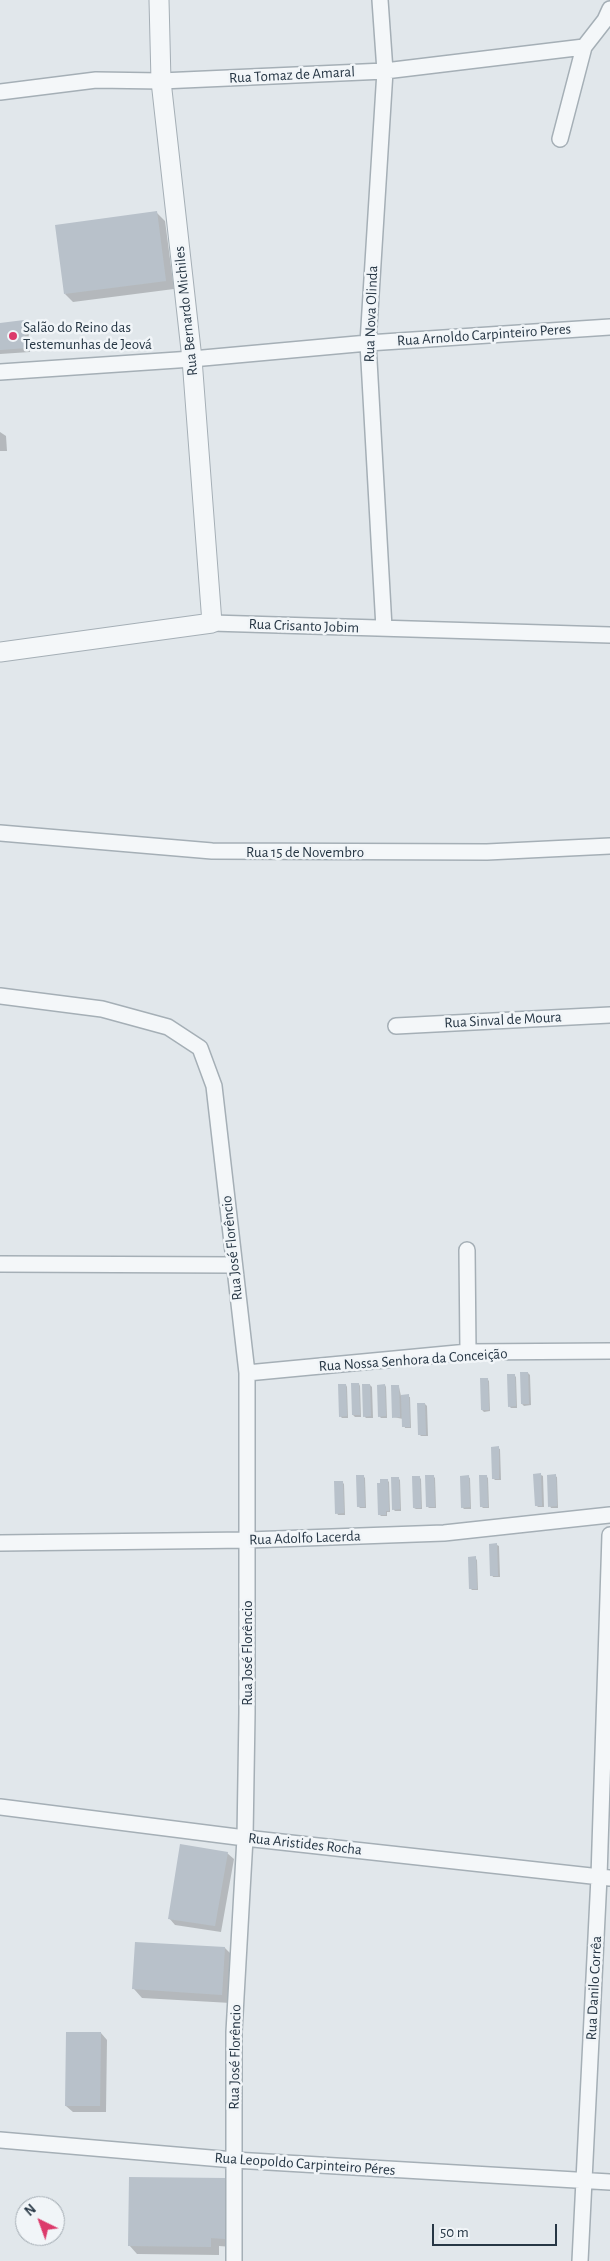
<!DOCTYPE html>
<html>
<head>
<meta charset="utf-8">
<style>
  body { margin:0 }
  #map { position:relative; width:610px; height:2261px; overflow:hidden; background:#e1e7eb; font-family:"Alegreya Sans",sans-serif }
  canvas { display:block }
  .north { position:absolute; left:15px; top:2196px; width:50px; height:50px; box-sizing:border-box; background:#f1f5f8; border:1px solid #a0a9b0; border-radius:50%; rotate:318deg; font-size:14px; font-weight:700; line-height:20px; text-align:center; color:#273745 }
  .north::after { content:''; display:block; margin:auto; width:18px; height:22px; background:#dc3a6b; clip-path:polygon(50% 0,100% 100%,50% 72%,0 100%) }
  .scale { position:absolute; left:432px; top:2224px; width:125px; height:22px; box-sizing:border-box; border:2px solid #273745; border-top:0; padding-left:6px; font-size:15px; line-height:18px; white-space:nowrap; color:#273745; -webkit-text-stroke:4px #f1f5f8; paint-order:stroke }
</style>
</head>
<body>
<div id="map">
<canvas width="610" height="2261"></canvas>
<div class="north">N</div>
<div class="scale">50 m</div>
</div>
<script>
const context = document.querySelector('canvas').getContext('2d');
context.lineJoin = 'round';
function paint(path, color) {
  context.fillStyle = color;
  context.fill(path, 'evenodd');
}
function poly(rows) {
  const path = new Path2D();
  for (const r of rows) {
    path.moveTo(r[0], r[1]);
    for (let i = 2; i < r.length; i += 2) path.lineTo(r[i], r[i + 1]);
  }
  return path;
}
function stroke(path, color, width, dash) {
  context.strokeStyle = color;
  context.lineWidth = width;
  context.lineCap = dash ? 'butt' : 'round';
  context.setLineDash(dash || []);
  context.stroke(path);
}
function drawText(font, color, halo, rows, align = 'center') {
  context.font = font + ' "Alegreya Sans",sans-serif';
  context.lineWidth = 5;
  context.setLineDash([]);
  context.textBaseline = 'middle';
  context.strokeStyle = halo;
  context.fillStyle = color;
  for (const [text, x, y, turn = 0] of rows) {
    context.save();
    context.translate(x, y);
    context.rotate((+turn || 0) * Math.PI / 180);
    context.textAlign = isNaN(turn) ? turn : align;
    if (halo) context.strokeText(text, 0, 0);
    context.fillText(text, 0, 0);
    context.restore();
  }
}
const shadow = poly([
  [156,212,165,221,174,289,73,302,65,294],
  [24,322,28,326,30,352,0,354,0,324],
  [0,432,6,436,7,451,0,451],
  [528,1373,530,1375,531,1405,524,1406,522,1404],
  [515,1376,516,1377,517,1408,511,1408,509,1406],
  [487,1379,489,1381,490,1411,484,1412,482,1410],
  [359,1384,360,1386,361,1417,355,1417,353,1415],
  [346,1385,347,1387,348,1418,342,1418,340,1416],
  [370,1385,372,1387,373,1418,366,1418,364,1416],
  [385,1385,386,1387,387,1418,381,1418,379,1416],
  [399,1387,401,1396,410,1397,411,1428,405,1428,403,1419,393,1417],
  [425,1404,427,1406,428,1436,421,1436,420,1435],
  [498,1448,500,1449,501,1480,495,1480,493,1478],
  [541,1475,543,1476,544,1507,538,1507,536,1505],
  [363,1476,365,1478,366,1508,360,1508,358,1506],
  [433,1476,435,1478,436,1508,429,1508,428,1507],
  [486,1476,488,1478,489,1508,483,1508,481,1506],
  [555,1476,557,1477,558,1508,551,1508,550,1506],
  [419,1477,421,1479,422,1509,416,1509,414,1508],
  [468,1477,470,1478,471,1509,464,1509,462,1507],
  [398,1478,400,1480,401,1511,395,1511,393,1509],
  [387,1480,389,1482,390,1512,387,1512,387,1516,381,1516,379,1514],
  [342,1482,344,1484,345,1515,338,1515,337,1513],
  [497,1545,499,1546,500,1577,493,1577,492,1575],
  [475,1558,477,1560,478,1590,472,1590,470,1588],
  [227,1853,234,1859,221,1932,175,1925,169,1918],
  [136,1943,225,1948,234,1957,231,2003,142,1998,134,1989],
  [101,2033,107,2040,106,2112,73,2112,66,2106],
  [226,2179,235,2188,233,2247,219,2246,219,2255,137,2254,129,2245]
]);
const building = poly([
  [157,211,166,281,64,294,55,225],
  [24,320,26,348,0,350,0,323],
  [520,1372,528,1372,529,1404,521,1404],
  [507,1374,515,1374,516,1406,508,1407],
  [480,1378,488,1378,489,1410,481,1410],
  [351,1383,359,1383,360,1415,352,1415],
  [338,1384,346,1384,347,1416,339,1417],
  [362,1384,370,1384,371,1416,363,1417],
  [385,1384,386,1416,378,1417,377,1385],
  [391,1385,399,1385,400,1417,392,1418],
  [409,1394,410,1427,402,1427,401,1395],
  [417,1403,425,1403,426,1435,418,1435],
  [499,1446,499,1479,492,1479,491,1447],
  [541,1473,542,1506,535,1506,533,1474],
  [556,1474,557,1506,548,1507,547,1475],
  [356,1475,364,1475,365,1507,357,1507],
  [425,1475,434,1475,435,1507,426,1507],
  [469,1475,470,1507,461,1508,460,1476],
  [479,1475,487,1475,488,1507,480,1507],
  [412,1476,420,1476,421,1508,413,1508],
  [391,1477,399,1477,400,1509,392,1510],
  [380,1479,388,1479,389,1511,386,1511,386,1515,378,1515,377,1483,380,1483],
  [334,1481,343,1481,344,1513,335,1514],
  [497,1543,498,1576,490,1576,489,1544],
  [476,1556,477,1589,469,1589,468,1557],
  [180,1844,228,1852,215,1926,168,1919],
  [135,1942,225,1947,222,1995,132,1989],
  [66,2032,101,2032,100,2106,65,2106],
  [129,2177,226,2178,225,2239,211,2238,211,2247,128,2246]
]);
const minor = poly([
  [380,0,385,71,368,343,384,628],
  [0,92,96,80,161,81,385,71,584,47],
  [560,139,584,47,605,20,610,9],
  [0,372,192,359,368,343,610,327],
  [212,623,610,635],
  [0,833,212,851,487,852,610,846],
  [0,996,102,1009,168,1027,200,1048,214,1086,247,1373,247,1713,245,1838,234,2032,234,2261],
  [396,1026,610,1015],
  [467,1250,468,1352],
  [0,1264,234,1265],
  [247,1373,468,1352,610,1351],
  [0,1543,248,1540,444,1533,610,1515],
  [0,1807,245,1838,610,1878],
  [0,2140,234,2160,610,2182],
  [580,2261,599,1877,610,1535]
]);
const tertiary = poly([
  [0,652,212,623,192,359,161,81,159,0]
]);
const markers = [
  [13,336,5,"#dc3a6b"]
];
const streetNames = [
  ["Rua Tomaz de Amaral",292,75,-3],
  ["Rua Bernardo Michiles",186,311,-96],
  ["Rua Nova Olinda",371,314,-88],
  ["Rua Arnoldo Carpinteiro Peres",484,335,-4],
  ["Rua Crisanto Jobim",304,626,2],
  ["Rua 15 de Novembro",305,852],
  ["Rua Sinval de Moura",503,1020,-3],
  ["Rua José Florêncio",232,1248,-96],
  ["Rua Nossa Senhora da Conceição",413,1360,-4],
  ["Rua Adolfo Lacerda",305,1538,-2],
  ["Rua José Florêncio",247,1653,-90],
  ["Rua Aristides Rocha",305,1844,6],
  ["Rua Danilo Corrêa",594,1988,-87],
  ["Rua José Florêncio",235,2057,-89],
  ["Rua Leopoldo Carpinteiro Péres",305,2164,4]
];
const poiNames = [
  ["Salão do Reino das",23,327],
  ["Testemunhas de Jeová",23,344]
];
paint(shadow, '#0003');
paint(building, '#b8c1ca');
stroke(minor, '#a5afb6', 18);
stroke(tertiary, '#a5afb6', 21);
stroke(minor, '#f4f7f9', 15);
stroke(tertiary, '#f4f7f9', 19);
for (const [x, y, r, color] of markers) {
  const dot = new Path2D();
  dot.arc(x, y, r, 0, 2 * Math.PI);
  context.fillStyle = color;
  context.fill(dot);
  stroke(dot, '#f1f5f8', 2);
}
drawText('15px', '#273745', '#f1f5f8', streetNames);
drawText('15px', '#273745', '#f1f5f8', poiNames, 'left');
</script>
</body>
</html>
